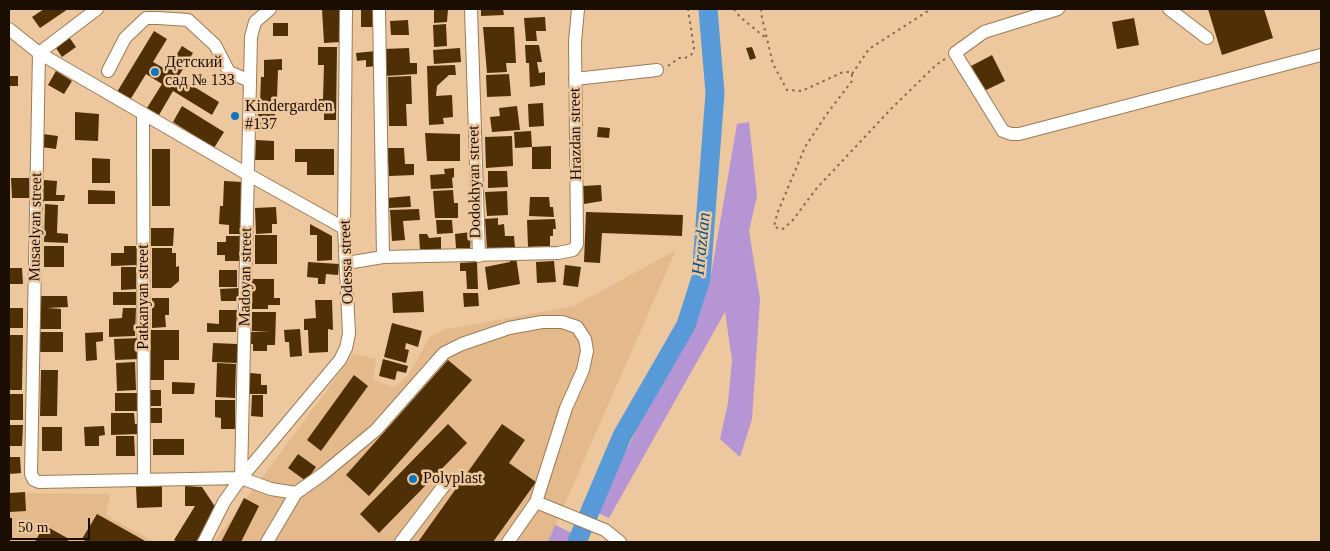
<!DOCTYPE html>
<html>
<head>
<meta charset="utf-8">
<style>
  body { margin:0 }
  #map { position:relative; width:1330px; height:551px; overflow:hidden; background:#edc79e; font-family:Georgia,serif }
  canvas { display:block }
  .frame { position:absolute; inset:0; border:10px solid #1a0d01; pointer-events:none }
  .scale { position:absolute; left:10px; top:518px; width:80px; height:22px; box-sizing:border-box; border:2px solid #1a0d01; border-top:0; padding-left:6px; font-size:15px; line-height:18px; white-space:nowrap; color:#1a0d01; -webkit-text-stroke:4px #edc79e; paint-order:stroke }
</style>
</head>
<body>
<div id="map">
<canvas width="1330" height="551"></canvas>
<div class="frame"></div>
<div class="scale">50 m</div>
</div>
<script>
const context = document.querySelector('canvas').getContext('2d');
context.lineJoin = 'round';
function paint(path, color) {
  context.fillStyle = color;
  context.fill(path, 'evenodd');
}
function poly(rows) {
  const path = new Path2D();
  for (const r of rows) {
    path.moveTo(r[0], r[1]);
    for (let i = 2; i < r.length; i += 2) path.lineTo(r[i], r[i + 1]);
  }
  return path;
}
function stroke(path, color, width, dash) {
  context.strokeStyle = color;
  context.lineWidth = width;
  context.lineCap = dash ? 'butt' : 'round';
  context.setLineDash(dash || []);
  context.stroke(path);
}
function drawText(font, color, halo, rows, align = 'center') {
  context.font = font + ' Georgia,serif';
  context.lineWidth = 5;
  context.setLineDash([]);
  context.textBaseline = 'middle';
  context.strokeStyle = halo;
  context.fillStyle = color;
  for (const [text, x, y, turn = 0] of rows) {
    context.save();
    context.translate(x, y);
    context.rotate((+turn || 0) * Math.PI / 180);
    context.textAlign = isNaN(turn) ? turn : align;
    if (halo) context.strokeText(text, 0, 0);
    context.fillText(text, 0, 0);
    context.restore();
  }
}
const built = poly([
  [676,250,548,542,214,542,354,354,376,359,373,380,395,387,407,377,430,337,443,330,574,306],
  [9,493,110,494,106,515,154,542,9,542]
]);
const green = poly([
  [749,122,757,196,749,231,760,299,752,419,740,457,720,439,728,403,732,360,725,312,609,518,596,512,710,281,737,124],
  [555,525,591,542,548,542]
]);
const river = poly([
  [577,542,622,436,686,325,701,278,715,93,708,9]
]);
const building = poly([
  [44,9,68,9,40,28,32,17],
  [322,9,340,9,341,21,339,21,340,42,324,43],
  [361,9,376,10,376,27,361,27],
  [434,9,448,9,447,22,434,23],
  [481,9,503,9,504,15,481,16],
  [1208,9,1264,9,1273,38,1222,55],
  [545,17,546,31,536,31,537,41,526,41,524,18],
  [1134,18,1139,45,1117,49,1112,22],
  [408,20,409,35,391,35,390,21],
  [273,23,288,23,288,36,273,36],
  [446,24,447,46,434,47,433,25],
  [483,27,514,27,516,63,506,63,507,72,487,73],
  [154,31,167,39,153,62,167,70,182,46,193,53,178,77,219,102,212,115,173,91,159,115,147,108,162,84,146,74,130,100,117,92],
  [69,37,76,47,62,57,56,48],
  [525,45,539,45,542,62,537,62,539,73,545,72,545,85,530,87,529,63,526,63],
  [318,47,337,47,336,120,324,120,324,108,312,108,312,99,323,99,324,65,318,65],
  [752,47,756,58,750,60,746,48],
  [409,48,410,63,417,63,417,74,385,76,383,49],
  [460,48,461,62,434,64,433,50],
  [376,51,377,66,366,67,366,60,357,61,356,53],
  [992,55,1005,81,984,91,971,66],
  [282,59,282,70,278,70,277,99,273,104,260,103,261,77,264,77,264,60],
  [455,65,456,75,449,75,437,86,436,96,452,95,453,117,443,118,444,124,429,125,427,66],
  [56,71,72,81,64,94,48,85],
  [509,74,511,96,487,97,486,75],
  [9,76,18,76,18,86,9,86],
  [411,76,412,104,406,104,407,126,389,126,388,77],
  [543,103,544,126,529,127,528,104],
  [182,106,224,132,214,148,173,122],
  [517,106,520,130,492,132,490,117,500,116,499,108],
  [75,112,99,114,98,141,75,140],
  [258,114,275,114,276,127,258,127],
  [598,127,610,128,609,138,597,137],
  [531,131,532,147,515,148,514,132],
  [425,133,460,134,460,161,427,161],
  [43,134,58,136,56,149,41,147],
  [512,136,513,166,486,168,485,137],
  [256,140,274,141,274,160,255,160],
  [551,146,551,169,532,169,532,147],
  [387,148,404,148,405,164,414,164,414,175,389,176],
  [152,149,170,149,170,206,152,206],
  [295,149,334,149,334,175,307,175,307,162,295,162],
  [92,158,110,159,110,183,92,183],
  [454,168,454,177,452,178,453,188,431,189,430,175,445,174,444,169],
  [488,171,507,171,508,187,488,188],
  [11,178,29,178,29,198,12,198],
  [44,180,57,181,56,195,65,195,64,201,43,201],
  [224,181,242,182,241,234,229,234,229,225,219,224,220,206,223,206],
  [601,185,602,201,584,204,583,186],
  [88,190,115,191,115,204,88,204],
  [453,190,454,203,458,203,458,218,435,218,433,191],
  [507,191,508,215,487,216,485,192],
  [410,196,411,207,388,208,387,198],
  [530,197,549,197,550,207,553,207,554,217,529,216],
  [45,204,58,205,57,233,68,234,68,243,44,242],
  [276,207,277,224,272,224,272,233,256,234,255,208],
  [419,209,420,220,403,221,405,240,392,241,390,210],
  [586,212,683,215,682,236,602,233,600,263,584,262],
  [498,218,498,225,504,224,505,236,514,236,515,247,487,249,485,219],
  [555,219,556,229,553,229,553,236,550,236,550,246,528,247,527,220],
  [436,220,452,220,453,233,437,234],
  [310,224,332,236,332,260,317,261,317,235,310,235],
  [151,228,174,228,173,246,151,246],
  [471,232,470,248,456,248,455,234],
  [419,234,427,234,429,238,441,237,441,249,420,249],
  [255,235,277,235,277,264,255,264],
  [226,236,243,236,243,261,225,261,225,255,217,255,217,242,226,242],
  [44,246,64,246,64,267,44,267],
  [124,246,138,246,138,265,111,266,111,253,124,253],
  [152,248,172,248,172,253,176,253,176,267,179,266,179,281,171,288,152,288],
  [510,257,516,257,520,284,488,290,485,267,510,262],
  [554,261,556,282,537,283,536,262],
  [308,262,339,264,338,275,326,274,325,284,318,284,318,278,307,277],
  [477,262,478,289,467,289,466,271,460,271,460,263],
  [565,265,581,267,578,287,563,285],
  [121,267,136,267,136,289,121,290],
  [9,268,22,268,23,284,9,284],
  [219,270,237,270,237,287,219,287],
  [251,279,274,279,274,298,280,298,280,305,268,305,268,309,251,309],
  [239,288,240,301,221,301,220,289],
  [423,291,424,312,393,313,392,293],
  [113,292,136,292,136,305,113,305],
  [463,293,478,293,479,306,464,307],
  [38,296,67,296,68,307,47,308,61,309,61,329,39,329],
  [152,298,169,298,169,315,165,315,166,327,152,328],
  [315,300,332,300,333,330,328,329,328,352,309,353,308,330,304,330,304,319,316,318],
  [9,308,23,308,23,328,9,328],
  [123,308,136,308,135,336,109,337,109,319,122,318],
  [219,310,237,310,236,332,207,332,207,323,219,324],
  [252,312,276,312,275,345,267,345,267,351,253,351,253,344,248,344,248,332,270,332,252,331],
  [392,323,422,331,418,347,406,343,405,349,409,350,406,363,384,357],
  [300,329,302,356,290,357,289,342,285,342,284,330],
  [151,330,179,330,179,360,164,360,164,380,150,380],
  [39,332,63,332,63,352,39,352],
  [103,332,103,341,96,342,97,360,86,361,85,333],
  [9,335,23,335,22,390,9,390],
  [140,338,140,359,115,360,114,339],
  [213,343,237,344,237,363,212,362],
  [383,359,408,366,406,373,397,371,395,380,379,376],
  [448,360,472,380,369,496,346,475],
  [135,362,136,390,117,391,116,363],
  [217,363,236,364,235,398,216,397],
  [41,370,58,370,57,416,40,416],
  [250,373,261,374,261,385,267,385,267,394,249,394],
  [354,375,368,386,321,451,307,440],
  [172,382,195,383,194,394,172,394],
  [149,390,161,390,161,406,149,406],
  [115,393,139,393,139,411,115,411],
  [9,394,23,394,23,420,9,420],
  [252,395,263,395,263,417,251,416],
  [215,400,235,400,235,429,221,429,221,418,215,417],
  [150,408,162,408,162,423,150,423],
  [111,413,134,413,135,424,139,424,139,434,111,435],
  [448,424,467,443,379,533,360,514],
  [502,424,525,440,509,463,536,482,493,542,418,542],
  [9,425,23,425,22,446,9,446],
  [104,426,105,435,99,436,99,446,85,446,84,427],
  [42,427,62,427,62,451,42,451],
  [116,436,134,436,135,456,116,456],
  [153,439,184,439,184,455,153,455],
  [298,454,316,467,306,481,288,468],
  [9,457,20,457,21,473,9,474],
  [162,486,162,507,137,508,136,487],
  [185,486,202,487,216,508,196,542,177,542,174,540,195,506,185,506],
  [25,492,26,511,9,512,9,493],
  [244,498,259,506,241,542,221,542],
  [97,514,147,542,87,542,82,539],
  [44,525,69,539,67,542,35,542]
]);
const path = poly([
  [734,9,740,17,767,39],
  [761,9,762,18,773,64,787,90,802,91,843,72,849,72,852,74,852,81,826,115,805,147,777,214,774,227,783,229,793,220,816,189,891,109,936,65,945,59],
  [668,66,679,58,685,58,692,54,694,48,688,9],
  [852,74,869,49,931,9]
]);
const minor = poly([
  [97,9,39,53,31,474,34,480,39,482,241,478,271,489,296,493],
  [379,9,383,257],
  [471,9,479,256],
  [1058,9,984,32,955,53,1003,131,1011,134,1019,134,1321,55],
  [1169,9,1207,38],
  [9,29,39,53,249,175,344,228],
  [108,71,125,38,146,18,158,18,188,20,215,45,229,72,250,81],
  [575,79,657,70],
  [143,114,144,480],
  [347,263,383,257,558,253,573,250,577,244,577,237,575,42,578,9],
  [241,478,251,37,255,22,270,9],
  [536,502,605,530,620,542],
  [204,542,224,502,241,478,340,360,346,348,349,334,344,228,346,9],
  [267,542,296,493,323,474,376,430,444,353,462,344,509,328,542,322,562,322,577,327,585,339,587,351,583,370,566,408,536,502,508,542],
  [401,542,446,483]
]);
const markers = [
  [155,72,5,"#0c76c1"],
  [235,116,5,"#0c76c1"],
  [413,479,5,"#0c76c1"]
];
const poiNames = [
  ["Детский",165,63],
  ["сад № 133",165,81],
  ["Kindergarden",245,107],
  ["#137",245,125],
  ["Polyplast",423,479]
];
const streetNames = [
  ["Hrazdan street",576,134,-91],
  ["Dodokhyan street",475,182,-91],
  ["Musaelyan street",36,227,-89],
  ["Odessa street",347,262,-92],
  ["Madoyan street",246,277,-89],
  ["Patkanyan street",144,297,-90]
];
const waterNames = [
  ["Hrazdan",702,244,-84]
];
paint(built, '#e4b98b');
paint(green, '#b595d3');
stroke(river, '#579ad7', 19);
paint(building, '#4e2f06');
stroke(minor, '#9e7b55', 14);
stroke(path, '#846b50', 2, [2.5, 4]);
stroke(minor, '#fff', 12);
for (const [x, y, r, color] of markers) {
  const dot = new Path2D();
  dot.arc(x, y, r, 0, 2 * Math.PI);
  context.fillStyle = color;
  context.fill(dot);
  stroke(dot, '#edc79e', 2);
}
drawText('16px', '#1a0d01', '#edc79e', poiNames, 'left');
drawText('16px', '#1a0d01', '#edc79e', streetNames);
drawText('italic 18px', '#02538c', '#edc79e', waterNames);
</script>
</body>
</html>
